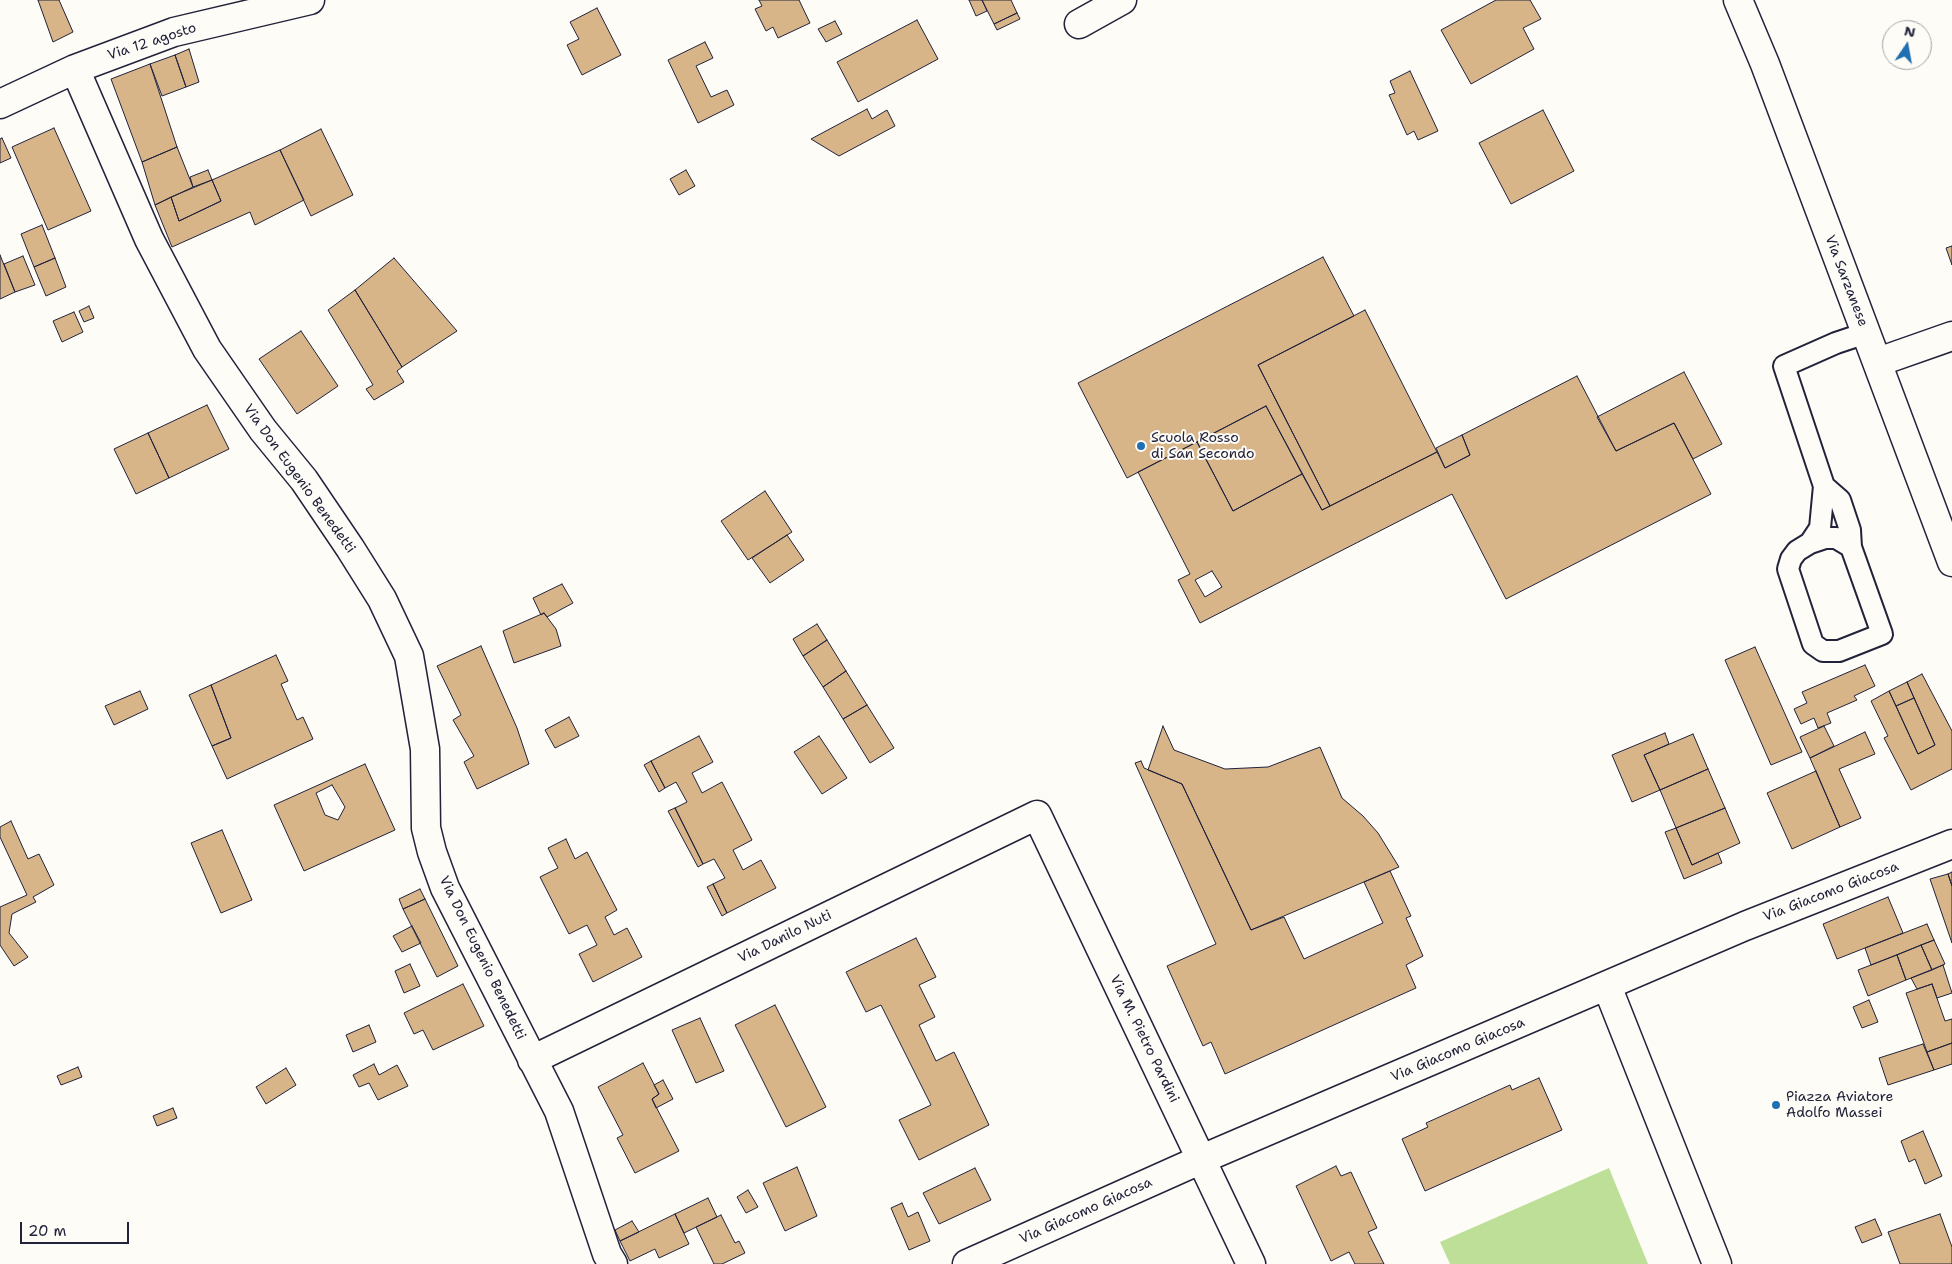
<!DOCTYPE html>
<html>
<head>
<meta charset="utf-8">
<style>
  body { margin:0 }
  #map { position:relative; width:1952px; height:1264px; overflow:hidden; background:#fdfcf7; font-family:"Shantell Sans",sans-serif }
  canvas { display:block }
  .north { position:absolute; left:1882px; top:20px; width:50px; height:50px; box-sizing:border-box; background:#fdfcf7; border:1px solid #a5a5ac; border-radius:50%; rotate:12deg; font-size:14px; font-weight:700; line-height:20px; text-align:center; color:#22223b }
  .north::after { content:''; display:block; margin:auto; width:18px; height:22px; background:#1f6fb2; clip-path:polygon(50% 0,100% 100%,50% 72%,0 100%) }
  .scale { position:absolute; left:20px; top:1222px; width:109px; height:22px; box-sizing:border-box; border:2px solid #22223b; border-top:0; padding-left:6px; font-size:15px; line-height:18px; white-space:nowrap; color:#22223b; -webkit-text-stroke:4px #fdfcf7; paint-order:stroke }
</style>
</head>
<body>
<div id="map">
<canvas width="1952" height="1264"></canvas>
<div class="north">N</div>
<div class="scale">20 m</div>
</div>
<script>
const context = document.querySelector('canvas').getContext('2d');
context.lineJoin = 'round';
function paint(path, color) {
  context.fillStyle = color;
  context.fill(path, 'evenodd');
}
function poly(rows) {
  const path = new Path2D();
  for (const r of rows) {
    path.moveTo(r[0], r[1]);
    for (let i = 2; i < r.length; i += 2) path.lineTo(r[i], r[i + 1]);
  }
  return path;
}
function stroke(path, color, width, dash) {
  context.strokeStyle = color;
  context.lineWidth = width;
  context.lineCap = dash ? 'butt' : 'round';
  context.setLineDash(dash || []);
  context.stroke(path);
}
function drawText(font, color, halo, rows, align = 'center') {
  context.font = font + ' "Shantell Sans",sans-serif';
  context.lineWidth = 4;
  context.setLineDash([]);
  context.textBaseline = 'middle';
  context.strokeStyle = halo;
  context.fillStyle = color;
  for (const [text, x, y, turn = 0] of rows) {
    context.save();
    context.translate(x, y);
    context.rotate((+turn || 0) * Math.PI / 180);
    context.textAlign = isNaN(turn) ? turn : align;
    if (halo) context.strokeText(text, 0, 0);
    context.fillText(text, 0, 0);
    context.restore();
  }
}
const green = poly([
  [1609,1168,1648,1264,1450,1264,1440,1242]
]);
const building = poly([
  [38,0,59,0,73,32,53,42,38,0],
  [759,0,799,0,810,23,778,38,773,27,766,31,755,9,762,6,759,0],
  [969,0,982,0,987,11,976,16,969,0],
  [982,0,1011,0,1017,13,994,24,982,0],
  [1496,0,1530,0,1541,19,1523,28,1534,49,1471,84,1441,30,1496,0],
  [597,8,621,55,582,75,567,45,579,39,570,22,597,8],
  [1017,13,1020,19,997,30,994,24,1017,13],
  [917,20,938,59,858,102,837,62,917,20],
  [835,21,842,34,826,42,818,29,835,21],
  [705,42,713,58,696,66,711,97,727,90,734,105,698,123,668,60,705,42],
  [189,49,199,82,186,87,175,55,189,49],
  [175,55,186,87,162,96,150,64,175,55],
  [150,64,177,147,142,162,111,79,150,64],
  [1410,71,1438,131,1418,140,1414,131,1407,135,1389,95,1395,93,1390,81,1410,71],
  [867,109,872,119,887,110,895,126,839,156,811,139,867,109],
  [1543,110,1574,171,1511,204,1479,143,1543,110],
  [54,128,91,211,48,230,12,147,54,128],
  [321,129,353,195,311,216,280,150,321,129],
  [2,138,11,158,0,163,0,139,2,138],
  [177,147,193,187,155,205,142,162,177,147],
  [280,150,304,200,255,225,250,212,172,247,155,205,171,197,179,221,221,201,212,180,280,150],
  [208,170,212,180,193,187,190,177,208,170],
  [686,170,695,186,679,195,670,179,686,170],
  [212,180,221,201,179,221,171,197,212,180],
  [42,225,55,258,34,267,21,234,42,225],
  [1952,246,1952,265,1946,248,1952,246],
  [0,255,15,292,0,299,0,255],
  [23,256,35,285,15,292,4,264,23,256],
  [1323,257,1354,316,1258,365,1330,506,1322,510,1266,406,1127,478,1078,383,1323,257],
  [55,258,66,287,46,296,34,267,55,258],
  [394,258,457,331,402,367,355,290,394,258],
  [355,290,402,367,397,371,404,382,374,400,366,389,373,385,328,310,355,290],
  [89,306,94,318,84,322,79,311,89,306],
  [1365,310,1437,452,1330,506,1258,365,1365,310],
  [74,312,83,332,62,342,53,321,74,312],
  [301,331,338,386,297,414,259,359,301,331],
  [1684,372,1722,444,1693,459,1674,423,1616,451,1597,417,1684,372],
  [1577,376,1616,451,1674,423,1711,494,1506,599,1452,494,1200,623,1178,580,1190,574,1138,472,1197,442,1233,511,1302,474,1322,510,1437,452,1445,468,1470,455,1462,435,1577,376],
  [1212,571,1222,587,1205,597,1195,580,1212,571],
  [207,405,229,449,169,478,148,433,207,405],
  [1266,406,1302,474,1233,511,1197,442,1266,406],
  [148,433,169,478,136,494,114,449,148,433],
  [1462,435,1470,455,1445,468,1436,448,1462,435],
  [765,491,792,532,748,560,721,521,765,491],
  [787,535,804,560,770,583,752,558,787,535],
  [562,584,573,603,547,617,544,613,541,615,533,598,562,584],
  [544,613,556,629,561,646,514,663,503,631,544,613],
  [817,624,827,640,803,656,793,639,817,624],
  [827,640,846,671,823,687,803,656,827,640],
  [481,646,517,728,529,764,477,789,464,762,474,756,453,720,461,715,437,666,481,646],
  [1755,647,1802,752,1771,765,1725,660,1755,647],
  [276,655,288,681,281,684,297,720,303,717,313,739,227,779,212,746,231,738,211,685,276,655],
  [1865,665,1875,686,1854,696,1857,700,1827,713,1831,723,1818,728,1814,718,1801,724,1794,709,1807,703,1802,692,1865,665],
  [846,671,867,705,843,719,823,687,846,671],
  [1922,674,1952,731,1952,769,1911,790,1884,738,1888,736,1871,701,1889,691,1918,754,1935,745,1907,682,1922,674],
  [1907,682,1914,698,1896,706,1889,691,1907,682],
  [211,685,231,738,212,746,189,695,211,685],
  [140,691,148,709,114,725,105,706,140,691],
  [1914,698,1935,745,1918,754,1896,706,1914,698],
  [867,705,894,748,870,763,843,719,867,705],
  [569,717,579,736,555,748,545,730,569,717],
  [1163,726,1174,750,1225,769,1268,767,1320,747,1342,798,1363,816,1378,833,1399,867,1251,930,1182,784,1148,770,1163,726],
  [1824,726,1834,746,1810,758,1800,737,1824,726],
  [1865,732,1875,754,1839,769,1861,818,1840,827,1810,758,1865,732],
  [1665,733,1669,744,1644,755,1660,790,1632,802,1612,755,1665,733],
  [1693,734,1708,769,1660,790,1644,755,1693,734],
  [699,736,713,762,692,773,702,793,722,782,752,840,733,850,743,870,761,860,776,888,727,913,713,884,725,878,714,859,703,864,675,808,687,802,676,782,665,788,651,761,699,736],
  [819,736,847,778,822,794,794,752,819,736],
  [651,761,665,788,659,792,644,765,651,761],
  [1141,761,1144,768,1182,784,1251,930,1284,917,1304,959,1383,923,1364,882,1390,871,1411,916,1406,918,1423,956,1406,965,1416,988,1225,1074,1211,1042,1203,1046,1167,966,1216,944,1135,763,1141,761],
  [365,764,395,830,304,871,274,805,365,764],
  [332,785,345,807,338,820,325,815,316,793,332,785],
  [1708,769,1725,808,1676,828,1660,790,1708,769],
  [1816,771,1840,827,1792,849,1767,793,1816,771],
  [675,808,703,864,698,867,668,811,675,808],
  [1725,808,1740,843,1692,865,1676,828,1725,808],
  [11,821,28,859,39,854,54,885,33,897,36,902,12,914,9,933,28,957,14,966,0,945,0,907,27,895,0,837,0,827,11,821],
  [1676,828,1692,865,1718,853,1722,863,1684,879,1665,832,1676,828],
  [222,830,252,900,221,913,191,843,222,830],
  [566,839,575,859,587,852,617,910,605,917,614,935,627,928,642,957,593,982,579,954,597,945,587,925,569,934,540,877,558,868,548,848,566,839],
  [1952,872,1952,886,1948,874,1952,872],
  [1948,874,1952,886,1952,943,1930,879,1948,874],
  [713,884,727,913,722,916,707,887,713,884],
  [420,889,425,899,403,909,399,899,420,889],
  [1888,897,1903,933,1837,959,1823,924,1888,897],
  [425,899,458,966,437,977,403,909,425,899],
  [1927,924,1934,940,1871,965,1865,948,1927,924],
  [412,926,421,943,402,952,393,936,412,926],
  [916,938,936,977,919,985,935,1017,919,1025,936,1061,954,1052,989,1125,919,1160,899,1120,931,1105,881,1005,866,1012,846,972,916,938],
  [1934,940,1945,964,1932,970,1921,945,1934,940],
  [1921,945,1932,970,1906,980,1897,955,1921,945],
  [1897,955,1906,980,1868,996,1858,970,1897,955],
  [410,964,420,986,404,993,395,971,410,964],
  [1943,965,1952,993,1937,998,1932,984,1917,989,1911,978,1943,965],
  [463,984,484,1026,433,1050,423,1030,414,1034,404,1013,463,984],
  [1932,984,1945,1021,1952,1019,1952,1043,1927,1052,1906,993,1932,984],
  [1869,1000,1878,1022,1862,1028,1853,1007,1869,1000],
  [775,1005,826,1107,786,1127,735,1025,775,1005],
  [700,1018,724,1071,696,1083,672,1030,700,1018],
  [369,1025,376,1042,353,1052,346,1035,369,1025],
  [1952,1043,1952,1064,1934,1070,1927,1052,1952,1043],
  [1923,1044,1934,1070,1888,1085,1879,1058,1923,1044],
  [643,1063,659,1094,652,1099,679,1151,635,1173,617,1138,623,1135,598,1087,643,1063],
  [374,1064,379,1075,397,1065,408,1086,378,1100,369,1083,359,1087,353,1075,374,1064],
  [78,1067,82,1077,61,1085,57,1076,78,1067],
  [286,1068,296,1085,266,1104,256,1087,286,1068],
  [1539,1078,1562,1130,1425,1191,1402,1139,1428,1127,1426,1123,1510,1085,1512,1090,1539,1078],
  [663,1080,673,1099,656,1108,652,1099,659,1094,654,1085,663,1080],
  [173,1108,177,1118,157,1126,153,1116,173,1108],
  [1923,1131,1942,1176,1925,1184,1915,1159,1909,1162,1901,1141,1923,1131],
  [1336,1166,1341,1176,1351,1172,1377,1228,1368,1232,1384,1264,1355,1264,1349,1252,1331,1261,1296,1186,1336,1166],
  [797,1167,817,1216,785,1231,763,1183,797,1167],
  [975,1168,991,1200,939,1224,923,1193,975,1168],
  [748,1190,758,1207,746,1213,737,1197,748,1190],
  [708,1198,717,1217,684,1233,675,1214,708,1198],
  [902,1203,908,1217,918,1212,930,1241,909,1250,891,1208,902,1203],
  [675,1214,689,1244,659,1258,655,1249,630,1261,620,1241,675,1214],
  [1940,1214,1952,1247,1952,1264,1900,1264,1888,1232,1940,1214],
  [721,1215,735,1243,739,1241,745,1253,722,1264,714,1264,696,1227,721,1215],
  [1875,1219,1882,1235,1862,1243,1855,1227,1875,1219],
  [632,1221,639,1232,620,1241,615,1230,632,1221]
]);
const service = poly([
  [1824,486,1840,500,1850,530,1851,547,1882,634,1839,651,1823,651,1813,644,1788,569,1791,559,1797,551,1810,543,1820,528,1824,486,1784,366,1836,343,1866,333],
  [1810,543,1825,538,1836,538,1851,547]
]);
const minor = poly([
  [1079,24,1122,0],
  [75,69,149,239,207,349,263,430,304,480,350,548,382,599,409,656,425,749,426,828,432,852,445,888,559,1111,607,1254,613,1264],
  [0,104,75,69,174,32,310,0],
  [1878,362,1952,336],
  [1607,986,1717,1264],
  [532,1060,1037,815,1251,1264],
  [967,1264,1202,1159,1745,926,1952,844]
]);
const primary = poly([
  [1738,0,1765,64,1952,562]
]);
const markers = [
  [1141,446,5,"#1f6fb2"],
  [1776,1105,5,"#1f6fb2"]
];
const streetNames = [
  ["Via 12 agosto",152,42,-18],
  ["Via Sarzanese",1846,281,69],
  ["Via Don Eugenio Benedetti",299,479,54],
  ["Via Giacomo Giacosa",1831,892,-21],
  ["Via Danilo Nuti",785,937,-26],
  ["Via Don Eugenio Benedetti",482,958,64],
  ["Via M. Pietro Pardini",1144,1039,64],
  ["Via Giacomo Giacosa",1458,1050,-23],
  ["Via Giacomo Giacosa",1086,1211,-24]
];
const poiNames = [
  ["Scuola Rosso",1151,438],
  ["di San Secondo",1151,454],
  ["Piazza Aviatore",1786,1097],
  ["Adolfo Massei",1786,1113]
];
paint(green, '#bddf98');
paint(building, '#d7b589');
stroke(building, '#22223b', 1);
stroke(service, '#22223b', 24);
stroke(minor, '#22223b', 31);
stroke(primary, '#22223b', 31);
stroke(service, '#fdfcf7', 20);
stroke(minor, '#fdfcf7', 28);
stroke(primary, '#fdfcf7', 28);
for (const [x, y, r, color] of markers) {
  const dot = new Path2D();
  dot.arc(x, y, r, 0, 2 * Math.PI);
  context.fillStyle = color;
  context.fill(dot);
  stroke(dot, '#fdfcf7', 2);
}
drawText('14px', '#22223b', '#fdfcf7', streetNames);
drawText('14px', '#22223b', '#fdfcf7', poiNames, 'left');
</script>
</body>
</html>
